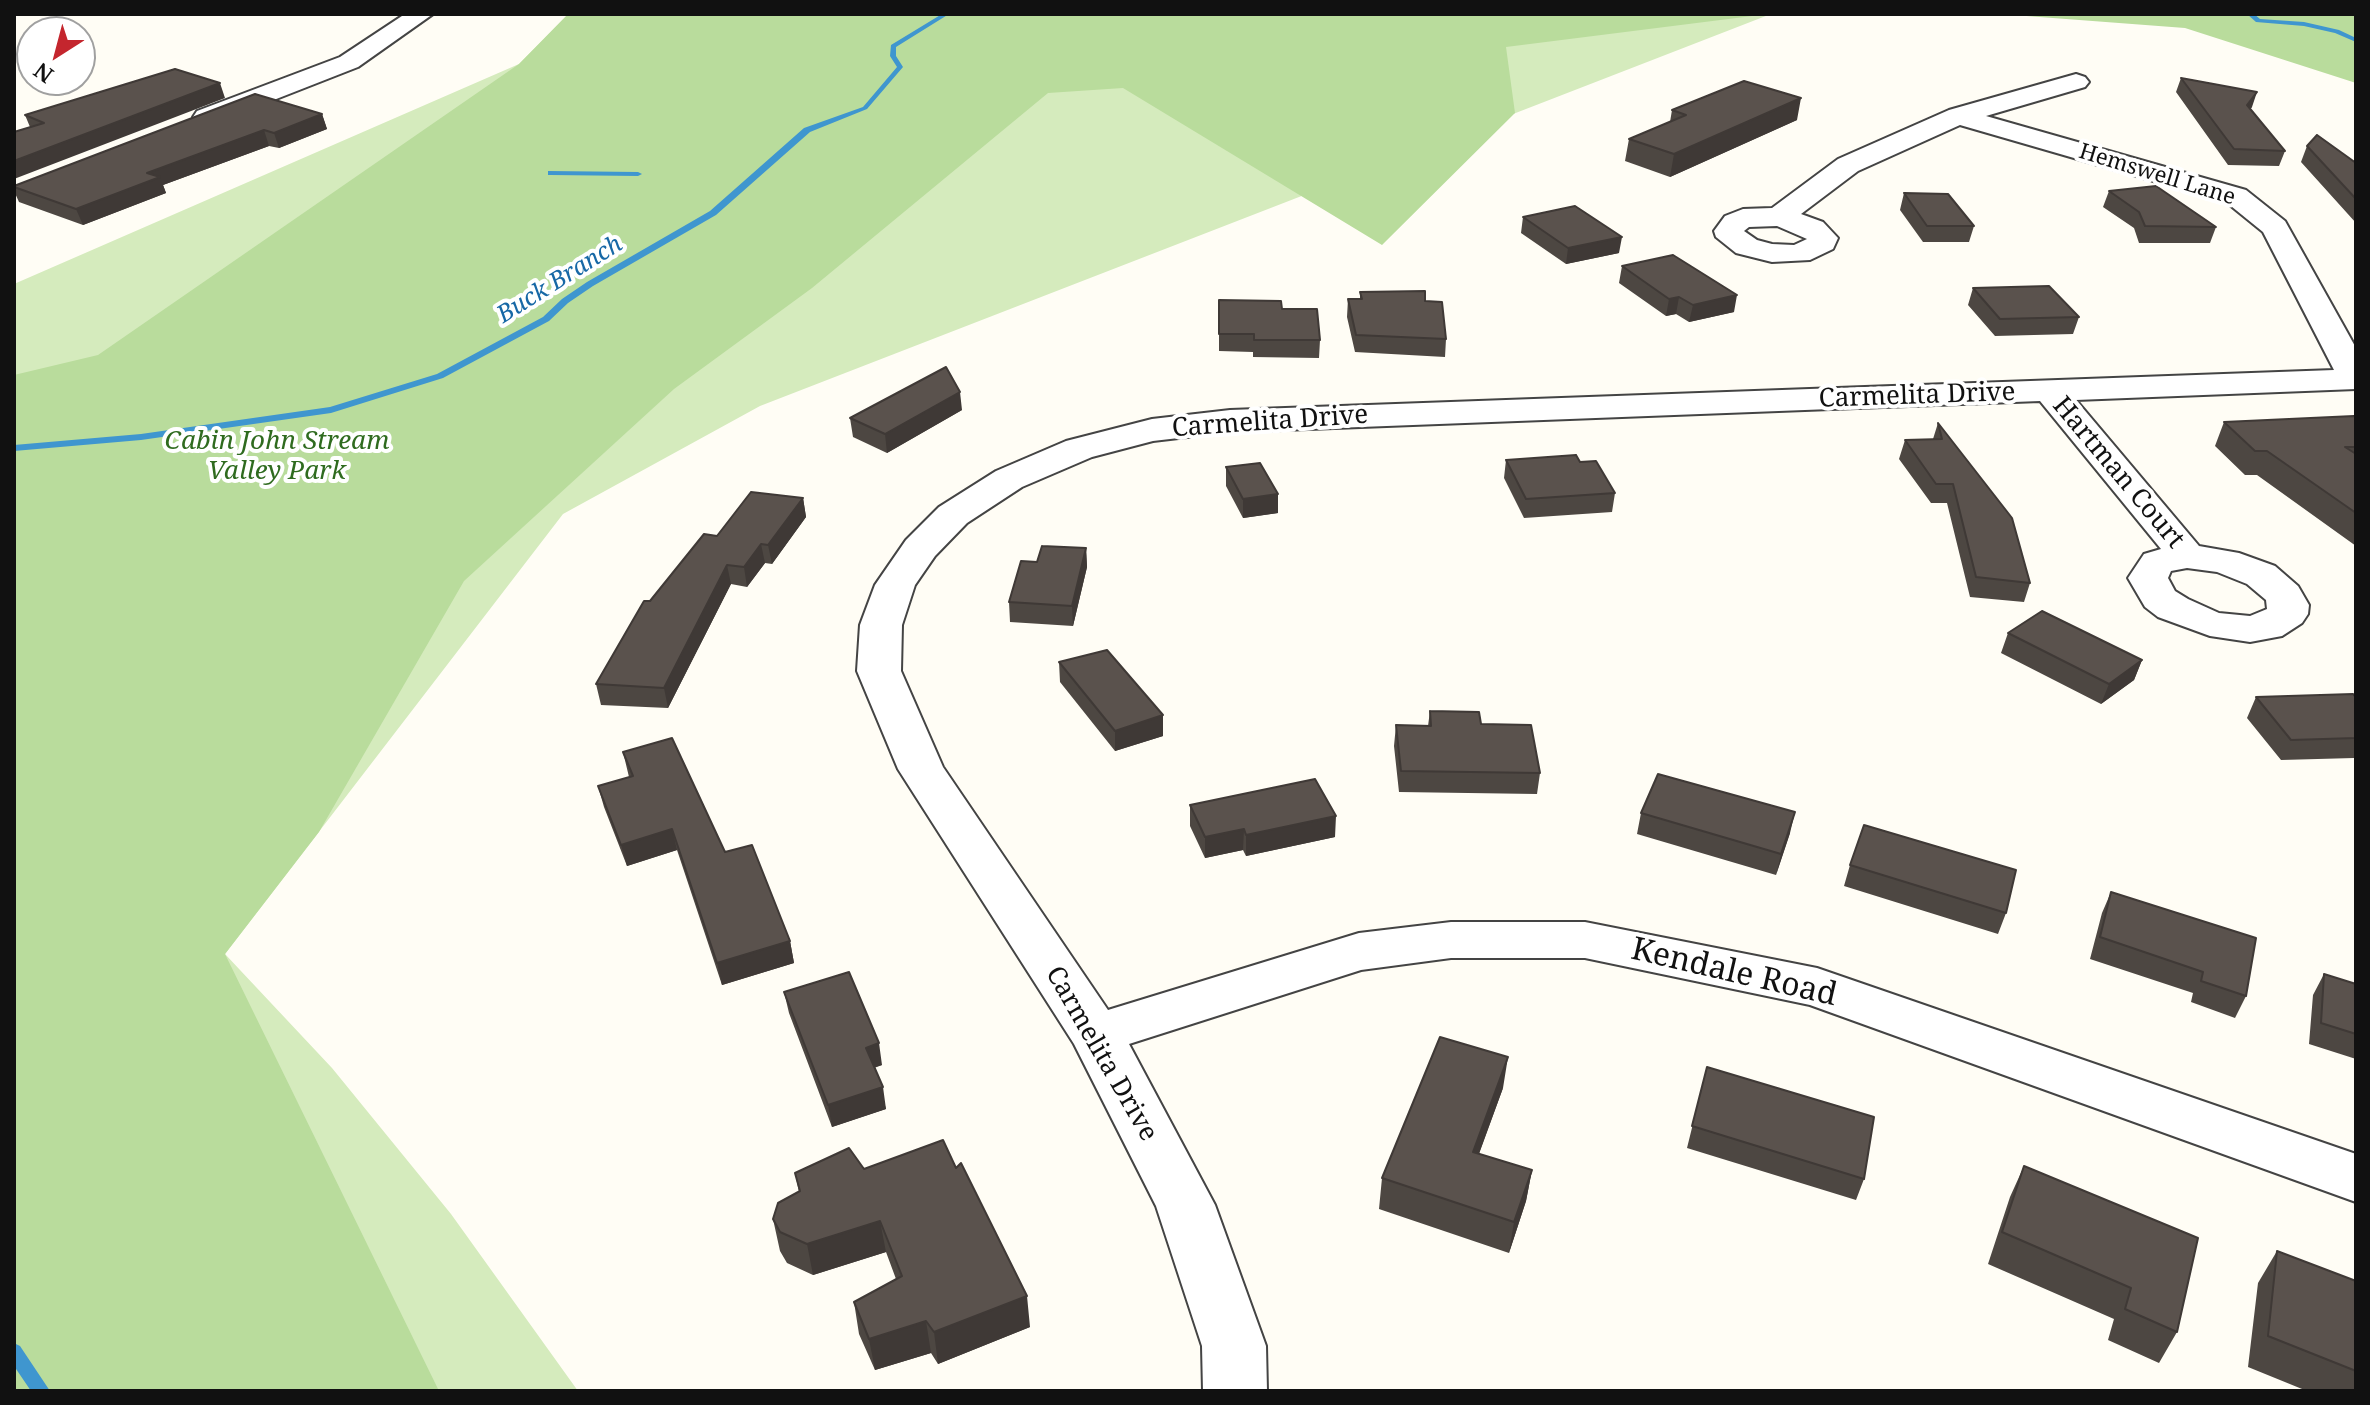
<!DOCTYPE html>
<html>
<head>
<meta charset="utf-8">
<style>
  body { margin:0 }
  #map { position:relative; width:2370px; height:1405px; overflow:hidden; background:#fffdf5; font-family:"Noto Serif",serif }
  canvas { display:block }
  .frame { position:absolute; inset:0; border:16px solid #111; pointer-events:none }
  .north { position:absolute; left:16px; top:16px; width:80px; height:80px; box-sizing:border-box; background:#fff; border:2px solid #a0a0a0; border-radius:50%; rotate:216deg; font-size:22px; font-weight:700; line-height:32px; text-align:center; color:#111 }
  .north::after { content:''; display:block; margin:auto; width:28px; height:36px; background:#c4262e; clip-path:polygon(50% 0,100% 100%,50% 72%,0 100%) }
</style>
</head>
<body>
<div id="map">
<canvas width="2370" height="1405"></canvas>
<div class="frame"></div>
<div class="north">N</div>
</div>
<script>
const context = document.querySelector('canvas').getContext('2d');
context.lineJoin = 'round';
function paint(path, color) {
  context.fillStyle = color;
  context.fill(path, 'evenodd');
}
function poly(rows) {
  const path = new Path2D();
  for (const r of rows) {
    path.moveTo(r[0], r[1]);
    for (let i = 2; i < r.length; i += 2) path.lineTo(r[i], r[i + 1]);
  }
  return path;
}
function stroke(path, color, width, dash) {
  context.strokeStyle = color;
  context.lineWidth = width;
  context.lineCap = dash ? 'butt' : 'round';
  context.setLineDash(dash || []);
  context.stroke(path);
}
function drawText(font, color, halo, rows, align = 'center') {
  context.font = font + ' "Noto Serif",serif';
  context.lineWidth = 8;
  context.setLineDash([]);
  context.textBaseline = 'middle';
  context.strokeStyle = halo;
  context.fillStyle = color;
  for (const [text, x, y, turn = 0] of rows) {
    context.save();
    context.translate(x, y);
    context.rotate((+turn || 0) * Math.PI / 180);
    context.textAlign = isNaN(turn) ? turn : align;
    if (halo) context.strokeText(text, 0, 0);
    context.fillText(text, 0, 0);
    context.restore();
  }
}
const green = poly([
  [569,14,1771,14,760,406,563,514,225,954,332,1068,451,1214,578,1391,14,1391,14,284,519,64]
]);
const forest = poly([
  [568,14,1768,14,1506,47,1515,113,1382,245,1123,88,1048,93,812,288,674,389,464,581,319,832,225,954,439,1391,14,1391,14,375,98,355,519,64],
  [2000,14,2354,14,2356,83,2185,28]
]);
const stream = poly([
  [942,14,949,14,896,47,896,56,903,67,867,109,810,132,716,215,593,286,568,303,549,321,443,378,331,413,141,440,14,451,14,445,141,434,330,407,437,374,543,317,562,299,587,282,710,211,804,128,863,107,897,67,890,56,891,45,942,14],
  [2247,14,2254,14,2260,19,2304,22,2339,30,2356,38,2356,42,2335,33,2304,26,2256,22,2247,14],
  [548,171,638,172,642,174,638,176,551,175,548,175,548,171],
  [14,1343,20,1346,50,1391,31,1391,14,1366,14,1343]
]);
const street = poly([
  [405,14,433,14,358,67,215,123,197,123,193,117,197,111,340,57,405,14],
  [2076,74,2085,77,2089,82,2085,87,1986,116,2246,190,2285,221,2356,348,2356,389,2076,400,2199,546,2239,553,2275,566,2298,586,2309,605,2308,614,2302,623,2282,636,2250,642,2210,636,2158,617,2145,607,2128,578,2144,554,2161,549,2040,401,1230,432,1153,441,1092,457,1022,487,967,523,935,556,915,585,902,625,901,671,943,767,1108,1010,1359,933,1451,922,1585,922,1817,968,2356,1154,2356,1202,1810,1005,1585,958,1451,958,1361,970,1129,1044,1215,1205,1266,1346,1267,1391,1203,1391,1202,1346,1156,1206,1074,1044,898,769,857,671,860,625,875,585,906,540,939,507,996,471,1066,441,1152,419,1230,410,2334,370,2263,232,2226,202,1960,125,1858,171,1801,214,1823,222,1838,238,1833,249,1810,260,1772,262,1736,253,1716,237,1714,231,1725,216,1743,209,1772,208,1838,159,1949,110,2076,74],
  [1777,226,1807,239,1794,245,1772,244,1757,240,1744,231,1749,227,1777,226],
  [2187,568,2217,572,2247,584,2266,600,2267,609,2250,616,2219,613,2188,599,2175,591,2168,578,2171,571,2187,568]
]);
const wall = poly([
  [2181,78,2252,107,2250,109,2285,151,2279,166,2228,165,2176,92],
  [225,98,30,127,25,115],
  [1672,110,1797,120,1670,177,1625,161,1629,139,1670,122],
  [322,114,327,129,279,148,269,146,163,185,166,193,83,225,19,202,14,191,14,186],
  [2307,146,2356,163,2356,223,2301,162],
  [2109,191,2216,227,2210,243,2139,243,2134,228,2103,207],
  [1904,193,1974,226,1969,242,1923,242,1900,210],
  [1523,217,1619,253,1566,264,1521,233],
  [1622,266,1734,312,1689,322,1676,314,1666,316,1619,283],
  [1973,288,2079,317,2073,334,1995,336,1968,305],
  [1360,292,1425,301,1446,339,1445,357,1355,352,1347,317,1348,299,1360,299],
  [1219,300,1282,309,1320,340,1319,358,1253,357,1253,352,1219,351],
  [962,410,887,453,853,437,850,418],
  [2356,418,2356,546,2257,475,2245,475,2215,446,2224,422],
  [1938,423,2030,583,2024,602,1970,597,1947,503,1931,503,1899,459,1905,440,1933,439],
  [1506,460,1580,462,1615,493,1612,512,1524,518,1504,478],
  [1226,467,1278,494,1278,513,1243,518,1226,486],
  [803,498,806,517,772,564,765,563,747,587,731,584,668,708,601,705,596,684,650,601,717,536],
  [1086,548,1087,567,1073,626,1010,622,1009,602,1037,562],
  [2008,633,2142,660,2134,680,2101,704,2001,653],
  [1059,662,1163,736,1115,751,1060,682],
  [2256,697,2356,697,2356,761,2354,758,2281,760,2247,718],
  [1430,711,1481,724,1540,773,1537,794,1399,792,1394,746,1396,725,1428,726],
  [623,752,725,852,790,941,794,963,722,985,677,850,627,866,604,807,598,786,629,777],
  [1190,805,1335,837,1246,856,1243,850,1205,858,1190,826],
  [1641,813,1790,833,1776,875,1637,834],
  [1850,865,2006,913,1998,934,1844,886],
  [2111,892,2246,996,2235,1018,2191,1002,2193,993,2090,959,2102,913],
  [2324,974,2356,984,2356,1059,2309,1044,2313,995],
  [784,992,882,1065,874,1068,886,1109,832,1127,789,1013],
  [1707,1067,1864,1179,1856,1200,1687,1148],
  [1503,1088,1479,1154,1532,1170,1526,1201,1509,1253,1379,1209,1382,1178],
  [2024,1166,2177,1332,2159,1363,2108,1340,2114,1319,1988,1264,2010,1197],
  [864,1169,1030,1327,938,1364,931,1353,875,1370,859,1334,854,1302,896,1279,886,1252,813,1275,787,1263,780,1251,773,1219,799,1192,795,1173],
  [2277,1251,2356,1281,2356,1391,2307,1391,2248,1367,2258,1283]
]);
const shadedWall = poly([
  [220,83,225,98,14,179,14,161],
  [2257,92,2252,107,2241,120,2247,105],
  [1801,98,1797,120,1670,177,1674,154],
  [322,114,327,129,279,148,274,133],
  [264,130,269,146,163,185,166,193,83,225,76,209,147,173],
  [1622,237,1619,253,1566,264,1568,248],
  [1737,295,1734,312,1689,322,1693,305],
  [1679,297,1676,314,1666,316,1669,299],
  [960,392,962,410,887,453,885,434],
  [1278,494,1278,513,1243,518,1243,499],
  [803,498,806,517,772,564,768,545],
  [761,544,765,563,747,587,744,567],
  [1086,548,1087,567,1073,626,1072,606],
  [727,565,731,584,668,708,664,688],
  [2142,660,2134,680,2101,704,2109,684],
  [1163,715,1163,736,1115,751,1115,731],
  [1795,812,1790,833,1776,875,1781,854],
  [1336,816,1335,837,1246,856,1246,835],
  [672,829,677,850,627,866,621,845],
  [1244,829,1243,850,1205,858,1205,837],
  [790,941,794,963,722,985,717,963],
  [879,1043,882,1065,869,1069,866,1048],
  [1508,1057,1503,1088,1468,1183,1473,1152],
  [883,1087,886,1109,832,1127,828,1105],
  [1532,1170,1526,1201,1509,1253,1514,1222],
  [880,1221,886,1252,813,1275,807,1244],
  [1027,1296,1030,1327,938,1364,934,1332],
  [926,1321,931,1353,875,1370,869,1339]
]);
const building = poly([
  [175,69,220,83,14,161,14,132,44,123,25,115,175,69],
  [2181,78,2257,92,2247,105,2285,151,2234,149,2181,78],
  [1744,81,1801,98,1674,154,1629,139,1686,115,1672,110,1744,81],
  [255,94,322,114,274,133,264,130,147,173,160,177,76,209,14,187,14,186,255,94],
  [2317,135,2356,163,2356,199,2307,146,2317,135],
  [2156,186,2216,227,2145,226,2139,212,2109,191,2156,186],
  [1904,193,1948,194,1974,226,1927,226,1904,193],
  [1575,206,1622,237,1568,248,1523,217,1575,206],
  [1673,255,1737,295,1693,305,1679,297,1669,299,1622,266,1673,255],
  [2049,286,2079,317,2000,319,1973,288,2049,286],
  [1425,291,1425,301,1442,302,1446,339,1356,335,1348,299,1362,299,1360,292,1425,291],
  [1219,300,1281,301,1282,309,1317,309,1320,340,1254,340,1254,334,1219,334,1219,300],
  [946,367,960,392,885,434,850,418,946,367],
  [2354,416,2356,418,2356,447,2345,447,2356,454,2356,513,2267,451,2255,451,2224,422,2354,416],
  [1938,423,2012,518,2030,583,1976,577,1953,484,1936,484,1905,440,1942,439,1938,423],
  [1576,455,1580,462,1596,461,1615,493,1526,499,1506,460,1576,455],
  [1260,463,1278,494,1243,499,1226,467,1260,463],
  [751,492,803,498,768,545,761,544,744,567,727,565,664,688,596,684,644,601,650,601,704,534,717,536,751,492],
  [1042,546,1086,548,1072,606,1009,602,1021,561,1037,562,1042,546],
  [2042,611,2142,660,2109,684,2008,633,2042,611],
  [1107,650,1163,715,1115,731,1059,662,1107,650],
  [2353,694,2356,697,2356,738,2291,740,2256,697,2353,694],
  [1430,711,1479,712,1481,724,1531,725,1540,773,1401,771,1396,725,1431,726,1430,711],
  [672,738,725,852,752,845,790,941,717,963,672,829,621,845,598,786,633,776,623,752,672,738],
  [1658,774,1795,812,1781,854,1641,813,1658,774],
  [1315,779,1336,816,1246,835,1244,829,1205,837,1190,805,1315,779],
  [1864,825,2016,870,2006,913,1850,865,1864,825],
  [2111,892,2256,938,2246,996,2201,981,2203,972,2100,937,2111,892],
  [849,972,879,1043,866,1048,883,1087,828,1105,784,992,849,972],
  [2324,974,2356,984,2356,1034,2321,1023,2324,974],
  [1440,1037,1508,1057,1473,1152,1532,1170,1514,1222,1382,1178,1440,1037],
  [1707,1067,1874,1117,1864,1179,1692,1126,1707,1067],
  [943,1140,956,1168,961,1163,1027,1296,934,1332,926,1321,869,1339,854,1302,902,1276,880,1221,807,1244,780,1232,773,1219,778,1203,800,1191,795,1173,849,1148,864,1169,943,1140],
  [2024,1166,2198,1238,2177,1332,2125,1309,2131,1288,2002,1232,2024,1166],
  [2277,1251,2356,1281,2356,1371,2268,1336,2277,1251]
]);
const farStreetnames = [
  ["Hemswell Lane",2157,175,17]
];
const farWaternames = [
  ["Buck Branch",560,280,-32]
];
const streetNames = [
  ["Carmelita Drive",1917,396,-2],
  ["Carmelita Drive",1270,422,-4],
  ["Hartman Court",2118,473,50],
  ["Carmelita Drive",1101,1054,60]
];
const parkNames = [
  ["Cabin John Stream",277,442],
  ["Valley Park",277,472]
];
const nearStreetnames = [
  ["Kendale Road",1734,973,13]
];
paint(green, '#d5ebbd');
paint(forest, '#b9dc9c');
paint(stream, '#3f96cf');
stroke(street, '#444', 4);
paint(street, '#fff');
paint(wall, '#4d4742');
paint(shadedWall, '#3f3936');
paint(building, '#5a524d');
stroke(building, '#3f3936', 2);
drawText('22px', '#111', '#fff', farStreetnames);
drawText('italic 24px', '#1768a6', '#fff', farWaternames);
drawText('26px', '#111', '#fff', streetNames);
drawText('italic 26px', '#2f6b1f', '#fff', parkNames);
drawText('32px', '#111', '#fff', nearStreetnames);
</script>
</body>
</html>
